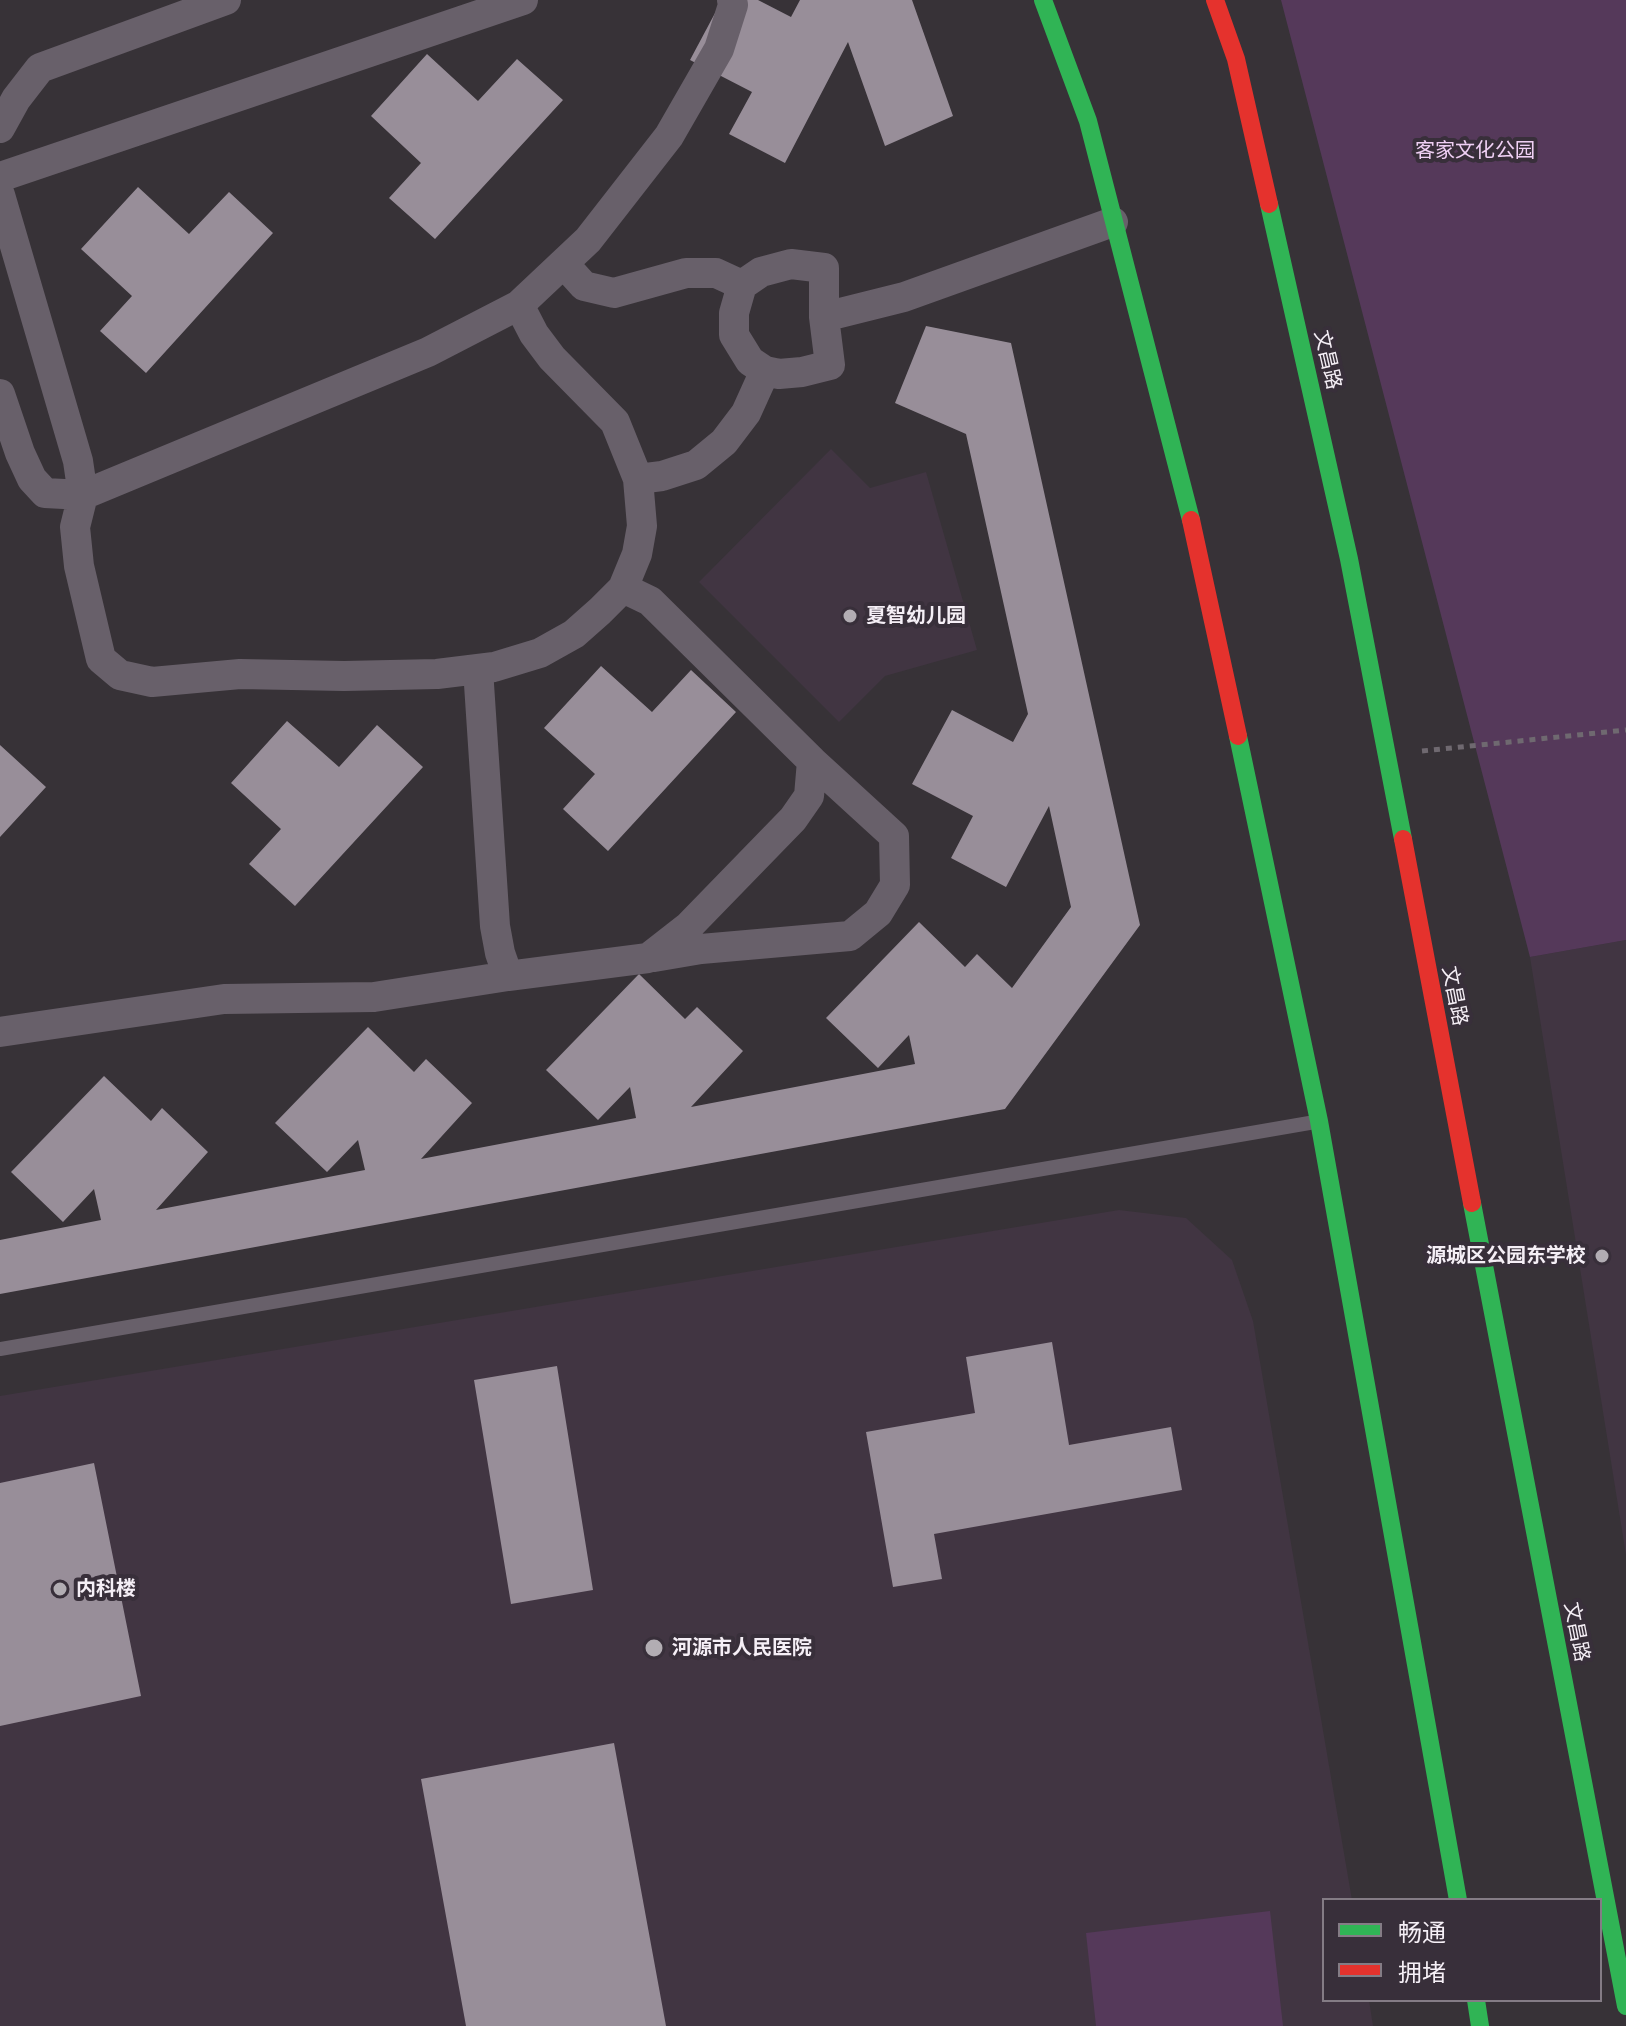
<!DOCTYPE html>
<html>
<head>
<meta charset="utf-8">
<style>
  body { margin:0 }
  #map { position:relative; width:1626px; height:2026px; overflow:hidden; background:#373237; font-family:Manrope,"Noto Sans SC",sans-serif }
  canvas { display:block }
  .legend { position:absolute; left:1322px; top:1898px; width:280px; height:104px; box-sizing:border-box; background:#382f3a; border:2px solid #847c85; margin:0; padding:10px 14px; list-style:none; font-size:24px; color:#f5eff6 }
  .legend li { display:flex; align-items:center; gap:16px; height:40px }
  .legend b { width:40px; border:2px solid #847c85 }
</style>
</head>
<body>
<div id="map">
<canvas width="1626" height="2026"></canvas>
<ul class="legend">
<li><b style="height:10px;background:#30b455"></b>畅通</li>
<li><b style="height:10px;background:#e5322d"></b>拥堵</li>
</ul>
</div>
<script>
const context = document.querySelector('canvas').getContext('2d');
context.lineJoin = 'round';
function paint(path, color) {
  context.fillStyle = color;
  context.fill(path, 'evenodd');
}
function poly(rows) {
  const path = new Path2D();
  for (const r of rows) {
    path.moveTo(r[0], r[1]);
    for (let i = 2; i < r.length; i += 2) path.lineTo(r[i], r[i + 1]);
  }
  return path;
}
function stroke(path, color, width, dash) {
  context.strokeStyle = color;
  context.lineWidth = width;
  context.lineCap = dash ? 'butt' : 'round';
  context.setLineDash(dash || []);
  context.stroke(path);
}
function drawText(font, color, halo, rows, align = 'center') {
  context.font = font + ' Manrope,"Noto Sans SC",sans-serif';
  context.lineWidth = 8;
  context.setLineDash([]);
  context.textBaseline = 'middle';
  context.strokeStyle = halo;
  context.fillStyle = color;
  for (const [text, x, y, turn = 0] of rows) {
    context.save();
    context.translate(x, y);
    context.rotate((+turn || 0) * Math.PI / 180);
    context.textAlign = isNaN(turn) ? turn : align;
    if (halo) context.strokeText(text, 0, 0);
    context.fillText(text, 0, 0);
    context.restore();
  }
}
const built = poly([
  [831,449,870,488,926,472,977,650,885,676,839,722,699,582],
  [1626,940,1626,1555,1530,957],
  [1119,1210,1186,1218,1232,1260,1253,1321,1352,1900,1324,1900,1324,2000,1369,2000,1373,2026,0,2026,0,1396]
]);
const green = poly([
  [1281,0,1626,0,1626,940,1530,957],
  [1270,1911,1283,2026,1096,2026,1086,1933]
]);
const building = poly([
  [722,0,758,0,791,17,800,0,912,0,953,116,885,146,848,42,785,163,729,134,752,92,690,60],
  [427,54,478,101,517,59,563,100,435,239,389,198,421,163,371,116],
  [138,187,189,234,229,192,273,233,146,373,100,331,132,296,81,249],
  [926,326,1011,343,1140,925,1005,1109,0,1294,0,1240,101,1220,94,1189,63,1222,11,1172,104,1076,151,1121,162,1108,208,1152,156,1210,365,1170,358,1140,327,1172,275,1123,368,1027,414,1072,426,1059,472,1103,421,1159,636,1118,630,1087,598,1120,546,1070,639,974,685,1019,697,1007,743,1051,691,1107,915,1064,909,1035,878,1068,826,1018,919,922,965,967,977,954,1012,988,1071,907,1049,806,1006,887,951,858,973,816,912,784,952,710,1013,742,1028,714,966,434,895,403],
  [601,666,652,712,691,670,736,712,608,851,563,809,595,774,544,728],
  [287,721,339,767,377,725,423,767,295,906,249,864,281,829,231,783],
  [0,745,46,787,0,837],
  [1052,1342,1069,1445,1171,1427,1182,1490,934,1534,942,1579,893,1587,866,1432,975,1413,966,1357],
  [557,1366,593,1590,511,1604,474,1380],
  [94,1463,141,1696,0,1726,0,1483],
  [614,1743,666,2026,466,2026,421,1779]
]);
const path = poly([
  [1422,751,1626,730]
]);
const lane = poly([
  [0,1349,1315,1122]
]);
const street = poly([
  [0,128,16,99,40,68,226,0],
  [0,177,523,0],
  [0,195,78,461,83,495,75,527,79,566,101,659,120,675,152,682,240,674,344,676,437,674,494,667,540,653,574,634,600,611,623,588,637,554,642,526,638,479,615,422,552,358,534,334,519,305],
  [564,264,584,286,614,293,686,273,716,273,742,285],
  [791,264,824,268,824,317,830,365,802,372,779,374,765,371,750,361,734,335,734,313,742,285,761,272,791,264],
  [824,317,904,297,1113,222],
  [0,394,20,453,32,479,45,493,83,495,428,352,519,305,588,240,669,136,719,49,733,5,732,0],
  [638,479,662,476,696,465,724,442,746,413,765,371],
  [478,669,495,926,500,953,508,976,648,958,689,926,793,819,809,796,812,761,650,601,623,588],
  [654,957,701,949,850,936,878,913,895,885,894,836,812,761],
  [0,1032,224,999,374,997,508,976]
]);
const fast = poly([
  [1043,0,1088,121,1191,520],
  [1269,204,1349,559,1403,839],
  [1238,736,1319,1121,1458,1900],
  [1472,1203,1626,2006],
  [1476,2000,1480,2026]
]);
const jam = poly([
  [1215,0,1236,59,1269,204],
  [1191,520,1238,736],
  [1403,839,1472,1203]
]);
const markers = [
  [850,616,8,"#b2adb3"],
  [1602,1256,8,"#b2adb3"],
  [60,1589,8,"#b2adb3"],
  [654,1648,10,"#b2adb3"]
];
const parkNames = [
  ["客家文化公园",1475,151]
];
const streetNames = [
  ["文昌路",1327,360,77],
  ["文昌路",1454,996,79],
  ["文昌路",1576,1632,79]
];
const poiNames = [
  ["夏智幼儿园",866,616],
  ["源城区公园东学校",1586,1256,"right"],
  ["内科楼",76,1589],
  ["河源市人民医院",672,1648]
];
paint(built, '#413542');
paint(green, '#55395a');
paint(building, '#988e99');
stroke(path, '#6f6970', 5, [6, 6]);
stroke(lane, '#68606a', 14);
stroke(street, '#68606a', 30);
stroke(fast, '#30b455', 18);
stroke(jam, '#e5322d', 18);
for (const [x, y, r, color] of markers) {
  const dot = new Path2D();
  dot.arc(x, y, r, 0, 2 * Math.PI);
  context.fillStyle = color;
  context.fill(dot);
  stroke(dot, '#382f3a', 3);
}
drawText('20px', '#efd0f4', '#382f3a', parkNames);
drawText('20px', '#f5eff6', '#382f3a', streetNames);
drawText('bold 20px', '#f5eff6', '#382f3a', poiNames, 'left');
</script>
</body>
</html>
